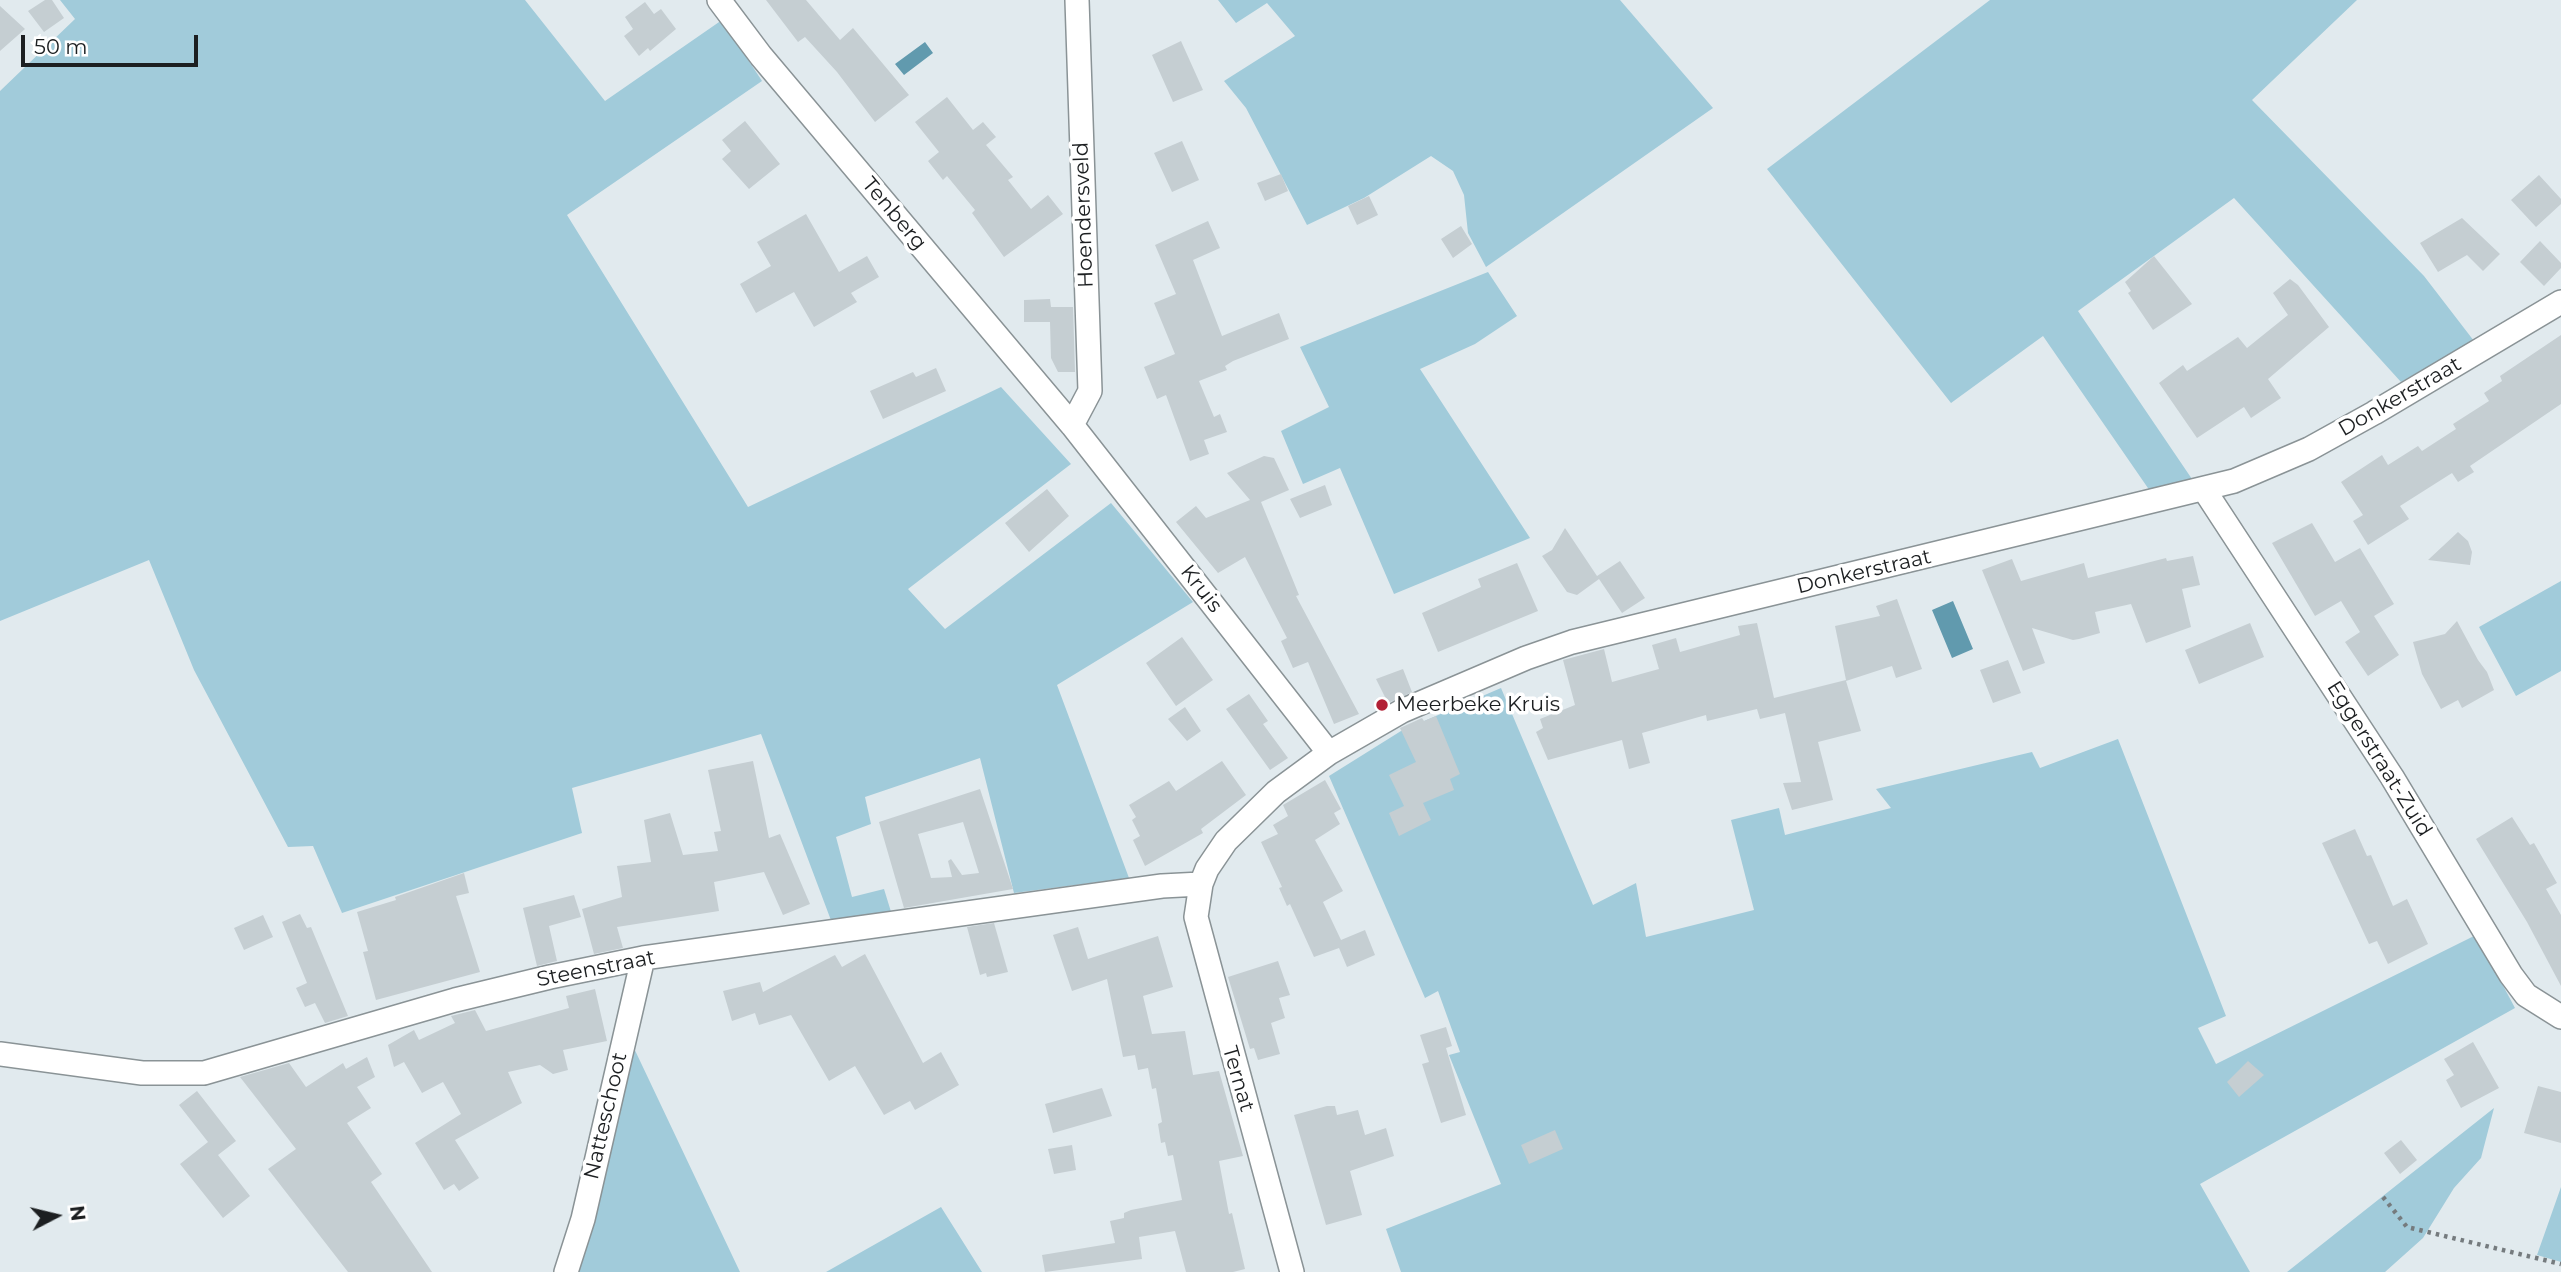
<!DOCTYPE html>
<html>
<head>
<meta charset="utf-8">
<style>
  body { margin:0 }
  #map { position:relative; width:2561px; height:1272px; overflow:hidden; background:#e1eaee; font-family:Montserrat,sans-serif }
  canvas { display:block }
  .north { position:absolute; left:21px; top:1181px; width:70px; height:70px; -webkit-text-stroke:5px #fff; paint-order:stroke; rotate:83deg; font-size:19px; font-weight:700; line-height:28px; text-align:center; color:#1c1f21 }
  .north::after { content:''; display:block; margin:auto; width:24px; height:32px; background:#1c1f21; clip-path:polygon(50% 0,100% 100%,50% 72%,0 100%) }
  .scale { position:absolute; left:21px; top:35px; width:177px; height:32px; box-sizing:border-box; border:4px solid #1c1f21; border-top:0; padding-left:9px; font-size:21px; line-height:24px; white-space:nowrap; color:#1c1f21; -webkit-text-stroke:5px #fff; paint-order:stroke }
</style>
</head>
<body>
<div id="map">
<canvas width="2561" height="1272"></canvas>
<div class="north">N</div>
<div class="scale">50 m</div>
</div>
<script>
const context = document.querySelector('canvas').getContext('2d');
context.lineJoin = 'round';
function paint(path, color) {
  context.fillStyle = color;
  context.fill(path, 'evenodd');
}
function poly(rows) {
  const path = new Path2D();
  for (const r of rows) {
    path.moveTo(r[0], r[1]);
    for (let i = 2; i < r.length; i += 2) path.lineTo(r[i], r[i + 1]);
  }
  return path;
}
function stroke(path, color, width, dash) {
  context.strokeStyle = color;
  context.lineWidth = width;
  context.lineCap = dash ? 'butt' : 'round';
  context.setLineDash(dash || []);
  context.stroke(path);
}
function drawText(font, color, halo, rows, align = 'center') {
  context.font = font + ' Montserrat,sans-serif';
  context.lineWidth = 7;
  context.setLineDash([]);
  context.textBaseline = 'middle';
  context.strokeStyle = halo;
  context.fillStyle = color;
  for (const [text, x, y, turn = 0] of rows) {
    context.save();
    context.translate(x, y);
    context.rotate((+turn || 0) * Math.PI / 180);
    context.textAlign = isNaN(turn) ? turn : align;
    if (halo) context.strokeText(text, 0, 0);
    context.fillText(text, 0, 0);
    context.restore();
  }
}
const green = poly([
  [60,0,525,0,605,101,722,20,762,81,567,215,748,507,1001,387,1071,464,908,589,945,629,1111,503,1193,602,1057,685,1129,878,1014,893,980,758,865,797,871,824,836,837,852,897,884,889,892,915,832,923,761,734,572,788,582,833,342,913,313,846,288,847,194,670,149,560,0,621,0,91,75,19],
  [1218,0,1620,0,1713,108,1486,267,1468,233,1464,195,1453,171,1431,156,1364,198,1307,225,1246,108,1224,81,1295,36,1267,3,1236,23],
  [1990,0,2357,0,2252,100,2424,276,2474,341,2401,382,2234,198,2078,311,2194,482,2150,491,2043,336,1951,403,1767,169],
  [1488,272,1517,316,1475,344,1420,369,1530,538,1394,594,1340,468,1303,484,1281,431,1329,407,1300,347],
  [2561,581,2561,671,2516,696,2479,627],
  [1501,688,1593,905,1636,883,1646,937,1754,910,1731,820,1779,808,1785,835,1891,808,1876,789,2032,752,2040,768,2118,739,2226,1016,2198,1028,2216,1064,2476,935,2515,1008,2200,1184,2250,1272,1401,1272,1386,1229,1501,1184,1449,1055,1460,1052,1438,991,1425,998,1329,776,1401,731],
  [632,1044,740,1272,576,1272],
  [2494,1108,2481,1158,2454,1188,2423,1238,2385,1272,2287,1272],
  [2561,1187,2561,1262,2537,1255],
  [941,1207,982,1272,826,1272]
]);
const water = poly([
  [925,42,933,53,904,75,895,64],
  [1953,601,1973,649,1952,658,1932,610]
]);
const building = poly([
  [45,0,52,0,64,18,44,32,28,11],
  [766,0,806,0,840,40,853,28,909,95,875,122,837,72,805,37,798,42],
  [645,2,654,14,661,9,676,29,650,51,648,48,639,56,624,36,633,29,625,17],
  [0,6,25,29,0,51],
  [1181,41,1203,90,1173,102,1152,55],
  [947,97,973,130,983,122,996,137,986,145,1013,177,1008,180,1031,209,1048,195,1063,214,1004,257,972,213,975,210,947,176,943,180,928,161,939,152,915,122],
  [745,121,780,164,749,189,722,159,731,151,722,140],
  [1182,141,1199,180,1172,192,1154,153],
  [1281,174,1288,191,1265,201,1257,183],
  [2539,175,2561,199,2561,204,2536,227,2511,200],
  [1369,196,1378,215,1357,225,1348,206],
  [806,214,839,272,867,256,879,277,851,293,857,302,814,327,794,292,756,313,740,284,771,266,757,242],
  [2462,218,2500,254,2483,271,2467,255,2438,272,2420,243],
  [1208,221,1220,248,1193,260,1222,336,1279,313,1289,339,1233,361,1225,366,1227,370,1199,381,1214,417,1220,414,1227,432,1204,440,1209,454,1190,461,1166,395,1157,399,1144,367,1175,354,1154,303,1176,294,1155,245],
  [1461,226,1472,244,1453,258,1441,239],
  [2540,241,2561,263,2561,268,2544,286,2520,262],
  [2154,256,2192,304,2153,330,2128,293,2131,291,2125,282],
  [2290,279,2298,285,2329,327,2268,379,2281,398,2251,418,2244,407,2197,438,2159,383,2183,365,2187,371,2238,337,2247,348,2288,315,2273,293],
  [1050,299,1051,307,1073,307,1075,372,1058,372,1051,358,1050,322,1024,322,1024,300],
  [2561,335,2561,404,2470,466,2474,472,2458,482,2452,473,2400,506,2409,519,2368,545,2353,521,2363,515,2341,482,2382,455,2388,465,2418,446,2422,451,2456,429,2453,424,2489,401,2484,393,2502,381,2500,376],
  [936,368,946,391,883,419,870,391,913,372,916,377],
  [1264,456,1274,458,1289,490,1261,502,1299,595,1296,596,1359,714,1334,724,1308,662,1293,668,1281,641,1287,638,1245,557,1218,573,1176,522,1196,506,1206,518,1250,500,1227,473],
  [1325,485,1332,505,1300,518,1290,499],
  [1047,489,1069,516,1029,552,1005,523],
  [2312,523,2335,562,2360,548,2394,604,2374,616,2399,655,2368,676,2345,642,2360,632,2341,601,2315,616,2272,543],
  [1565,528,1597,576,1620,561,1645,598,1622,613,1599,579,1577,595,1567,592,1542,556,1552,550],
  [2458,532,2468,541,2472,552,2470,565,2428,560],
  [2193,556,2200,585,2182,589,2191,627,2146,643,2131,604,2095,612,2100,633,2079,639,2073,640,2032,628,2045,663,2023,671,1982,570,2012,559,2021,581,2084,563,2088,578,2166,558,2167,561],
  [1517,563,1538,611,1438,652,1422,613,1481,587,1478,579],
  [1897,599,1922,669,1896,678,1892,666,1846,681,1861,731,1818,742,1833,800,1792,810,1783,783,1801,782,1785,713,1760,719,1757,709,1707,721,1706,715,1642,733,1650,763,1629,769,1622,740,1548,760,1536,732,1543,728,1540,719,1575,705,1563,660,1604,649,1612,682,1659,669,1652,645,1676,638,1680,652,1740,635,1738,626,1757,623,1774,698,1846,680,1835,626,1880,616,1876,606],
  [2457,621,2478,660,2487,672,2494,690,2462,708,2458,700,2441,709,2422,674,2413,642,2445,634],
  [2250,623,2264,657,2199,684,2185,650],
  [1182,637,1213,680,1176,706,1146,663],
  [2008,660,2021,693,1993,703,1980,670],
  [1403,669,1412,692,1388,703,1376,679],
  [1249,694,1268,721,1263,724,1288,758,1270,770,1226,709],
  [1185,707,1201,731,1187,741,1168,719],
  [1436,716,1460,774,1450,779,1454,790,1423,803,1431,820,1399,836,1389,813,1404,806,1389,775,1416,762,1400,728,1422,718,1424,721],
  [753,761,769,838,780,834,810,904,783,915,764,872,714,882,719,911,617,927,623,948,594,954,582,909,622,897,617,866,651,862,644,820,670,813,683,855,718,851,714,832,721,831,708,770],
  [1222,761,1246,795,1201,829,1203,833,1145,866,1133,840,1140,836,1132,820,1136,817,1129,805,1169,781,1176,791],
  [1325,780,1341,809,1334,813,1340,824,1315,840,1343,891,1323,902,1341,940,1365,930,1375,955,1347,967,1339,948,1314,957,1290,904,1287,906,1279,888,1282,887,1261,842,1278,834,1273,825,1288,816,1283,805],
  [980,789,1013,889,904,908,879,822],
  [963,822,979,873,962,875,951,859,948,861,952,877,931,878,918,834],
  [2512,817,2530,845,2534,843,2557,883,2546,889,2561,915,2561,986,2527,922,2476,839],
  [2355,829,2367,856,2371,855,2393,906,2407,899,2428,944,2388,964,2377,941,2369,944,2322,843],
  [464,873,469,893,456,896,480,972,376,1000,363,952,368,951,357,912,396,900,395,897],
  [574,895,581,917,549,926,557,961,537,966,523,908],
  [300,914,307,928,311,927,348,1016,325,1023,315,1003,305,1007,296,988,307,983,282,922],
  [263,915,273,937,244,950,234,928],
  [994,923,1008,972,987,977,986,973,980,975,967,927],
  [1078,927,1088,959,1158,936,1173,987,1143,996,1152,1034,1185,1031,1193,1075,1219,1071,1243,1156,1219,1161,1229,1214,1232,1213,1245,1269,1233,1272,1186,1272,1175,1231,1139,1237,1142,1259,1045,1272,1042,1255,1115,1243,1110,1221,1124,1218,1124,1213,1131,1210,1182,1200,1173,1155,1168,1156,1165,1142,1161,1143,1158,1124,1162,1122,1156,1088,1152,1089,1148,1068,1138,1070,1135,1055,1123,1057,1107,979,1072,991,1053,935],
  [865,954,923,1063,941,1052,959,1085,915,1110,910,1101,884,1115,855,1066,829,1081,791,1015,759,1025,755,1013,732,1021,723,991,760,982,763,992,835,955,842,967],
  [1278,961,1290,995,1279,998,1285,1018,1271,1023,1280,1054,1258,1060,1254,1048,1250,1049,1228,977],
  [595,989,607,1041,563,1050,568,1070,553,1074,540,1065,508,1072,522,1103,455,1140,479,1178,459,1191,454,1184,444,1190,415,1143,461,1114,443,1082,422,1093,404,1062,394,1067,388,1045,414,1030,419,1040,455,1023,451,1016,475,1010,486,1031,569,1008,566,996],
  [1446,1027,1452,1046,1446,1048,1466,1115,1441,1123,1422,1064,1429,1062,1420,1035],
  [2473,1042,2499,1088,2461,1108,2446,1080,2454,1075,2444,1059],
  [367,1057,375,1077,357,1087,371,1108,347,1123,382,1174,371,1182,432,1272,348,1272,268,1169,296,1149,240,1077,289,1063,306,1087,343,1063,346,1069],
  [2248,1061,2264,1075,2239,1097,2227,1082],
  [2538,1086,2561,1092,2561,1143,2524,1133],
  [1102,1088,1112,1116,1053,1133,1045,1104],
  [197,1091,236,1141,218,1155,250,1196,223,1218,180,1164,208,1142,179,1105],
  [1327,1106,1335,1106,1337,1115,1358,1110,1365,1135,1386,1128,1394,1156,1350,1171,1362,1215,1326,1225,1294,1115],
  [1555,1130,1563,1149,1529,1164,1521,1145],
  [2401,1140,2417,1160,2400,1174,2384,1153],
  [1072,1145,1076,1170,1054,1174,1048,1149]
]);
const path = poly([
  [2383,1197,2407,1227,2561,1264]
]);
const minor = poly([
  [719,0,761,56,1072,425,1329,753],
  [1072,425,1090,391,1077,0],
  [2205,491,2392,777,2511,975,2526,995,2561,1017],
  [0,1054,142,1073,204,1073,455,1000,550,977,643,958,1162,886,1201,884],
  [566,1272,583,1219,643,958],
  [1292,1272,1196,917,1201,884,1207,869,1226,841,1276,792,1329,753,1402,711,1526,658,1572,642,2234,481,2309,449,2374,413,2561,302]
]);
const markers = [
  [1382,705,7,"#b22035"]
];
const streetNames = [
  ["Tenberg",894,214,50],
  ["Hoendersveld",1084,215,-92],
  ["Donkerstraat",2400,397,-30],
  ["Donkerstraat",1864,572,-13],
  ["Kruis",1201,589,52],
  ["Eggerstraat-Zuid",2379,759,58],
  ["Steenstraat",596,969,-11],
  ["Ternat",1238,1079,74],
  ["Natteschoot",606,1116,-77]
];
const poiNames = [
  ["Meerbeke Kruis",1396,705]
];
paint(green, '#a1cbda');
paint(water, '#619aae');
paint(building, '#c5ced2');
stroke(minor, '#8a9396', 26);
stroke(path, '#757b7e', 4.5, [3.5, 5]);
stroke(minor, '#fff', 23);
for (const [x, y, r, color] of markers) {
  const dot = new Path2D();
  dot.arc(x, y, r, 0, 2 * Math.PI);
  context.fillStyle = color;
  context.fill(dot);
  stroke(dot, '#fff', 2.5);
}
drawText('21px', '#1c1f21', '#fff', streetNames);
drawText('21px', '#1c1f21', '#fff', poiNames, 'left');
</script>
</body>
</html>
